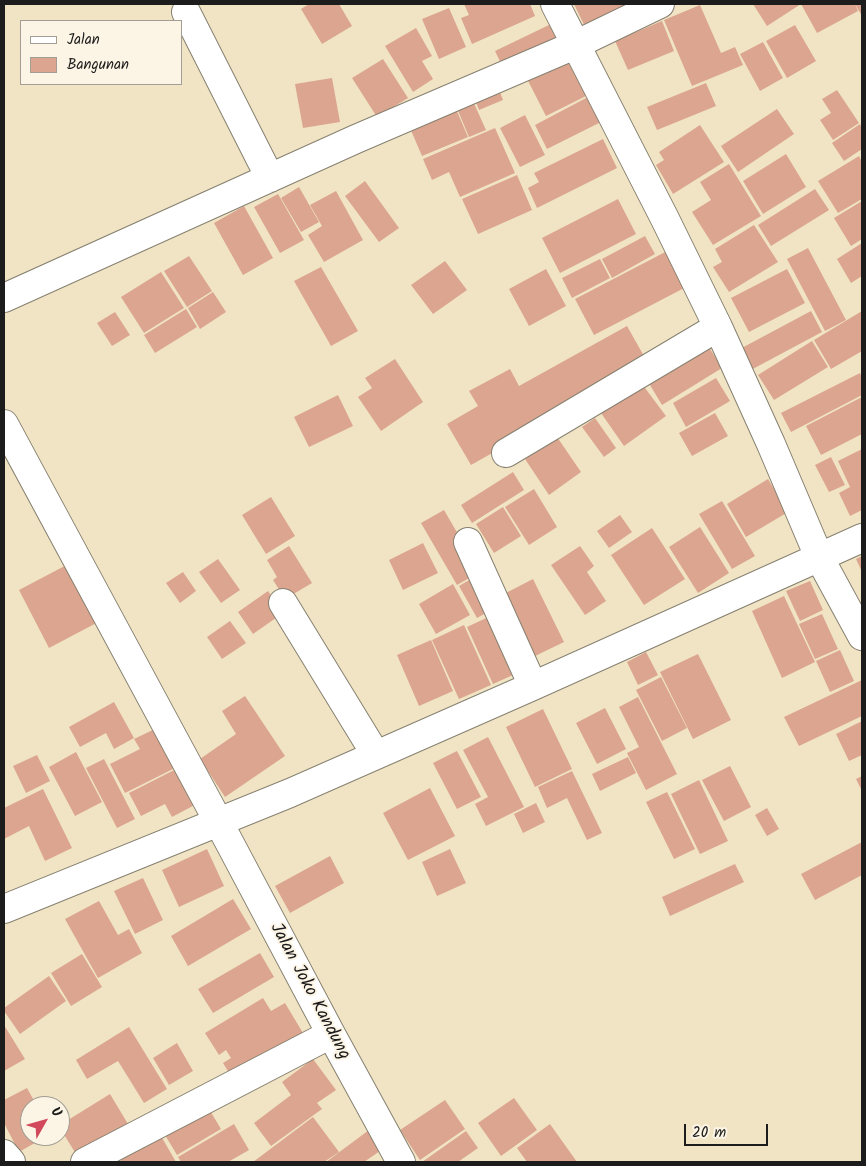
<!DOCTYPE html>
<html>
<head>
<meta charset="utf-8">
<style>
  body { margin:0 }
  #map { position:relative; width:866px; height:1166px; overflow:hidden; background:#f0e4c5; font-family:Kalam,sans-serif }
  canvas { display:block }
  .frame { position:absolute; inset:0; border:5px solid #1c1c1c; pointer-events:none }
  .legend { position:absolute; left:20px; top:20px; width:162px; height:65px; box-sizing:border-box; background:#fcf5e5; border:1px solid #a29e95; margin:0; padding:6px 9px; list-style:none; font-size:15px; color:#1c1c1c }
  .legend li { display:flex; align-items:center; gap:10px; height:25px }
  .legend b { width:25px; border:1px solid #a29e95 }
  .north { position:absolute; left:20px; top:1096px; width:50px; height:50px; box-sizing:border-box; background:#fcf5e5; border:1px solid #a29e95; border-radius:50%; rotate:52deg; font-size:14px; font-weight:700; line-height:20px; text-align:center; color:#1c1c1c }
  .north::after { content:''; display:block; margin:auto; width:18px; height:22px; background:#d1495b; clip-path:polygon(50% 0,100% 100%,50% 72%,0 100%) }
  .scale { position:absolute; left:684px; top:1124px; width:84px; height:22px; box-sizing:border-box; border:2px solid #1c1c1c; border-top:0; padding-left:6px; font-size:15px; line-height:18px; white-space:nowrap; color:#1c1c1c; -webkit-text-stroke:4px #fcf5e5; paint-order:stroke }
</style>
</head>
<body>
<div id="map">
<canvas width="866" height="1166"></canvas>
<div class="frame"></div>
<ul class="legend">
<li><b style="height:6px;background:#fff"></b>Jalan</li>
<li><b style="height:14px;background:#dca58f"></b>Bangunan</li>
</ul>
<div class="north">U</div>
<div class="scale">20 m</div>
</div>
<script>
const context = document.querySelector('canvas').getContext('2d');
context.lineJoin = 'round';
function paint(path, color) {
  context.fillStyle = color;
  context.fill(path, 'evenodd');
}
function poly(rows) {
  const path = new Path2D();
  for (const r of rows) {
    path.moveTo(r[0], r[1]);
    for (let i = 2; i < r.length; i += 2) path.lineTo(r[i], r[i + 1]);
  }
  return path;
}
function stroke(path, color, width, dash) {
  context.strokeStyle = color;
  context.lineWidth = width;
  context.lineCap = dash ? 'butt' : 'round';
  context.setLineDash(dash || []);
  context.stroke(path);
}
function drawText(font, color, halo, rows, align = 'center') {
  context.font = font + ' Kalam,sans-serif';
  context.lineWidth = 4;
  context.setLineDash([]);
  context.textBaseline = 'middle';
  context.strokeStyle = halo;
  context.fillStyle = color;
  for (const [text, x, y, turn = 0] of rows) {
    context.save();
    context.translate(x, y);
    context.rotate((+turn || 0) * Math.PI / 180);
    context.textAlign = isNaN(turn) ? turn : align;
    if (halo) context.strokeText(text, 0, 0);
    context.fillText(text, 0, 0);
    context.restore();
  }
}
const building = poly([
  [309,4,339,4,352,26,322,44,301,9],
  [464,4,530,4,535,16,472,44,461,18,469,15],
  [574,4,641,4,587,31],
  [753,4,855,4,858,11,817,33,801,4,767,26],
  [855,4,862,4,862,16],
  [700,5,721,53,735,47,743,65,692,86,664,20],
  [449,8,466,47,439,59,422,19],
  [662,21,674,51,628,70,615,41],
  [551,24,561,45,505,72,495,51],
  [795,25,816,61,787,78,766,41],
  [416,28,432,56,422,61,433,79,413,92,385,46],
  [763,42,783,78,760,91,740,54],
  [566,58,586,96,546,116,523,71],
  [383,59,408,98,377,117,352,78],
  [332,78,340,122,303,128,295,84],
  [706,83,716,106,657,130,647,107],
  [498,87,503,100,479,110,474,97],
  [837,90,859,123,833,140,820,120,831,113,822,99],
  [588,97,601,122,547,149,535,125],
  [472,99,486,130,469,137,456,106],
  [456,109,468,137,422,156,410,128],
  [777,109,794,134,738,172,721,146],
  [525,115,545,155,520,167,500,128],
  [860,124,862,128,862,149,844,161,832,143],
  [700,125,724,162,673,194,656,165,664,160,659,152],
  [495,128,515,173,460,197,449,172,432,180,423,159],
  [603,139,617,168,537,208,528,188,539,182,534,173],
  [786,154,806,187,763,214,743,181],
  [859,156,862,162,862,199,838,213,818,181],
  [729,164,761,216,713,245,692,212,711,200,700,182],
  [517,175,532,210,478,234,462,199],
  [365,181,399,228,379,242,345,196],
  [299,187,319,222,301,232,281,198],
  [815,189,829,210,771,246,758,225],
  [336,191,363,240,324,262,308,235,322,226,310,205],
  [278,194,304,240,280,253,254,207],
  [618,199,636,234,560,273,542,238],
  [862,201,862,239,851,246,834,218],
  [244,206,273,258,243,275,214,223],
  [754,225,778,262,729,292,713,267,722,262,715,249],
  [645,236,655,254,612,278,602,259],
  [862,243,862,276,851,283,837,259],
  [808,248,846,320,825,331,787,259],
  [671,249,690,285,594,335,575,299],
  [189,256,212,291,187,307,164,271],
  [600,259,610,278,572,298,562,278],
  [445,261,467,290,433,314,411,285],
  [321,267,358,331,331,346,294,281],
  [546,269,566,306,529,326,509,289],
  [787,269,805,303,749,332,731,298],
  [161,272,184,308,144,333,121,297],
  [213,292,226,312,200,329,188,308],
  [186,309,197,327,155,353,144,335],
  [811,311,822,332,749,371,738,350],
  [862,311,862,351,831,369,814,340],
  [115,312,130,335,112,346,97,323],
  [627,326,649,365,471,465,447,424,478,406,469,391,510,369,519,386],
  [812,341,828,367,774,400,758,375],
  [707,344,722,368,662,405,647,380],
  [395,359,423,402,381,431,358,397,372,388,365,378],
  [860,373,862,378,862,395,791,432,781,413],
  [716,378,730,401,686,427,673,403],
  [642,384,666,416,624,446,601,413],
  [338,395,353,426,309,447,294,417],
  [862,397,862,434,821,455,806,426],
  [715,413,728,436,692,456,679,433],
  [595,418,616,448,604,457,582,427],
  [557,437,581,472,549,495,525,459],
  [862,449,862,510,850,516,839,493,850,487,838,461],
  [831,457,845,485,829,492,815,465],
  [513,472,524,490,472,523,461,505],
  [768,479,788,512,746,537,727,504],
  [534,489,557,527,529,545,505,507],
  [271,497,295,536,266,554,242,515],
  [722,501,755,556,732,569,699,514],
  [503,507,521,536,494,553,476,524],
  [444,510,480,572,457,585,421,523],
  [620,515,632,532,609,548,597,531],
  [700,527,729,573,698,593,669,547],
  [652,528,685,579,644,605,611,555],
  [423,543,438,573,403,590,389,560],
  [289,546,312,583,285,599,273,580,277,577,267,560],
  [580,546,594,566,587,572,606,601,585,615,551,565],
  [862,556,862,572,856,559],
  [218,559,240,590,221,603,199,572],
  [74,561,104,619,49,648,19,590],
  [183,572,196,591,180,603,166,583],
  [476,576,495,608,477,618,459,586],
  [533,579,564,642,533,657,502,595],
  [810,581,823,610,800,621,786,591],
  [453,584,470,615,436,634,419,604],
  [268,591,283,613,253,634,238,612],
  [784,596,815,662,782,678,752,611],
  [499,612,524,670,493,684,467,627],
  [822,614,838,649,815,659,799,624],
  [230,621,246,643,222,659,207,637],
  [464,625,491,685,459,699,432,640],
  [431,640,453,691,419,706,397,655],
  [840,650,854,681,830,692,816,661],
  [646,652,658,675,638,685,627,662],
  [698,654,731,720,693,739,660,672],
  [661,677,687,728,662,741,636,690],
  [862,680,862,716,799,746,784,717],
  [245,696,285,756,225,797,200,759,236,734,222,711],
  [638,697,677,774,646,790,627,753,639,747,619,707],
  [114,702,134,738,114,749,106,733,80,747,69,727],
  [605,708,626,749,597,764,576,723],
  [543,709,572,769,535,787,506,727],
  [862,721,862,755,849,761,836,734],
  [161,726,181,765,125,793,110,764,140,749,134,739],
  [488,737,524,807,486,826,475,804,488,797,463,750],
  [457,751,481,797,457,809,433,763],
  [76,752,102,802,75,816,49,767],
  [37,755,50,781,26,793,13,766],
  [628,757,636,773,600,791,592,774],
  [104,759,135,819,117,828,86,768],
  [186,764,204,800,172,817,165,804,141,816,129,793],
  [730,766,751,807,724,821,702,780],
  [572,771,602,833,587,840,567,798,547,808,538,787],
  [862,776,862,791,856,779],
  [699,780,728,841,700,854,671,794],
  [430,788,455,836,408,860,383,813],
  [43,789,72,848,45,861,29,826,4,839,4,808],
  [667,792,695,849,674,859,646,802],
  [536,803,545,822,523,833,514,814],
  [767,808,779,829,767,836,755,815],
  [862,842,862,875,815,900,801,874],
  [207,849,224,886,179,907,162,870],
  [450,849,466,883,437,896,422,862],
  [330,856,344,883,290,913,275,886],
  [735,864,744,882,670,916,662,897],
  [143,878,163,920,135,934,114,891],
  [233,899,251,929,188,966,171,936],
  [99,901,118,935,129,929,142,953,98,978,65,919],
  [260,953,274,977,213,1013,198,989],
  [82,954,102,987,71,1006,51,973],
  [49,976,66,1001,20,1034,4,1011,4,1008],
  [263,998,271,1011,285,1003,306,1038,234,1081,223,1063,231,1058,226,1050,219,1055,205,1033],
  [4,1025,25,1059,4,1071],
  [129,1027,167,1089,144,1103,118,1061,87,1079,76,1060],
  [177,1043,193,1071,169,1085,153,1058],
  [313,1059,336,1090,317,1103,322,1109,271,1146,254,1123,291,1095,282,1082],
  [27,1088,37,1106,30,1106,30,1136,47,1136,19,1152,4,1123,4,1100],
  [110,1094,131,1129,76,1154,60,1128,60,1125],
  [514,1098,537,1130,501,1156,478,1123],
  [445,1100,465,1129,420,1160,400,1130],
  [206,1104,221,1129,177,1155,162,1130],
  [313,1117,339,1152,324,1162,253,1162],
  [234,1124,249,1150,228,1162,181,1162,178,1157],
  [550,1124,577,1162,527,1162,517,1148],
  [369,1130,383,1149,364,1162,326,1162],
  [466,1131,478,1148,458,1162,422,1162],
  [161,1136,176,1162,122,1162,120,1159]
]);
const minor = poly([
  [555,4,665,219,718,327,771,444,819,557,862,636],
  [186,12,270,178],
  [4,298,356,139,575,45,660,4],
  [4,424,218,821,331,1034,401,1162],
  [506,453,718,327],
  [468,542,533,686],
  [283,603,376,755],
  [4,909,290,793,533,686,862,538],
  [4,1154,11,1162],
  [85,1162,331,1034]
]);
const streetNames = [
  ["Jalan Joko Kandung",309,992,62]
];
paint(building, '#dca58f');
stroke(minor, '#868070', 30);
stroke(minor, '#fff', 28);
drawText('18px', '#1c1c1c', '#fcf5e5', streetNames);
</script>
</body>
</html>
